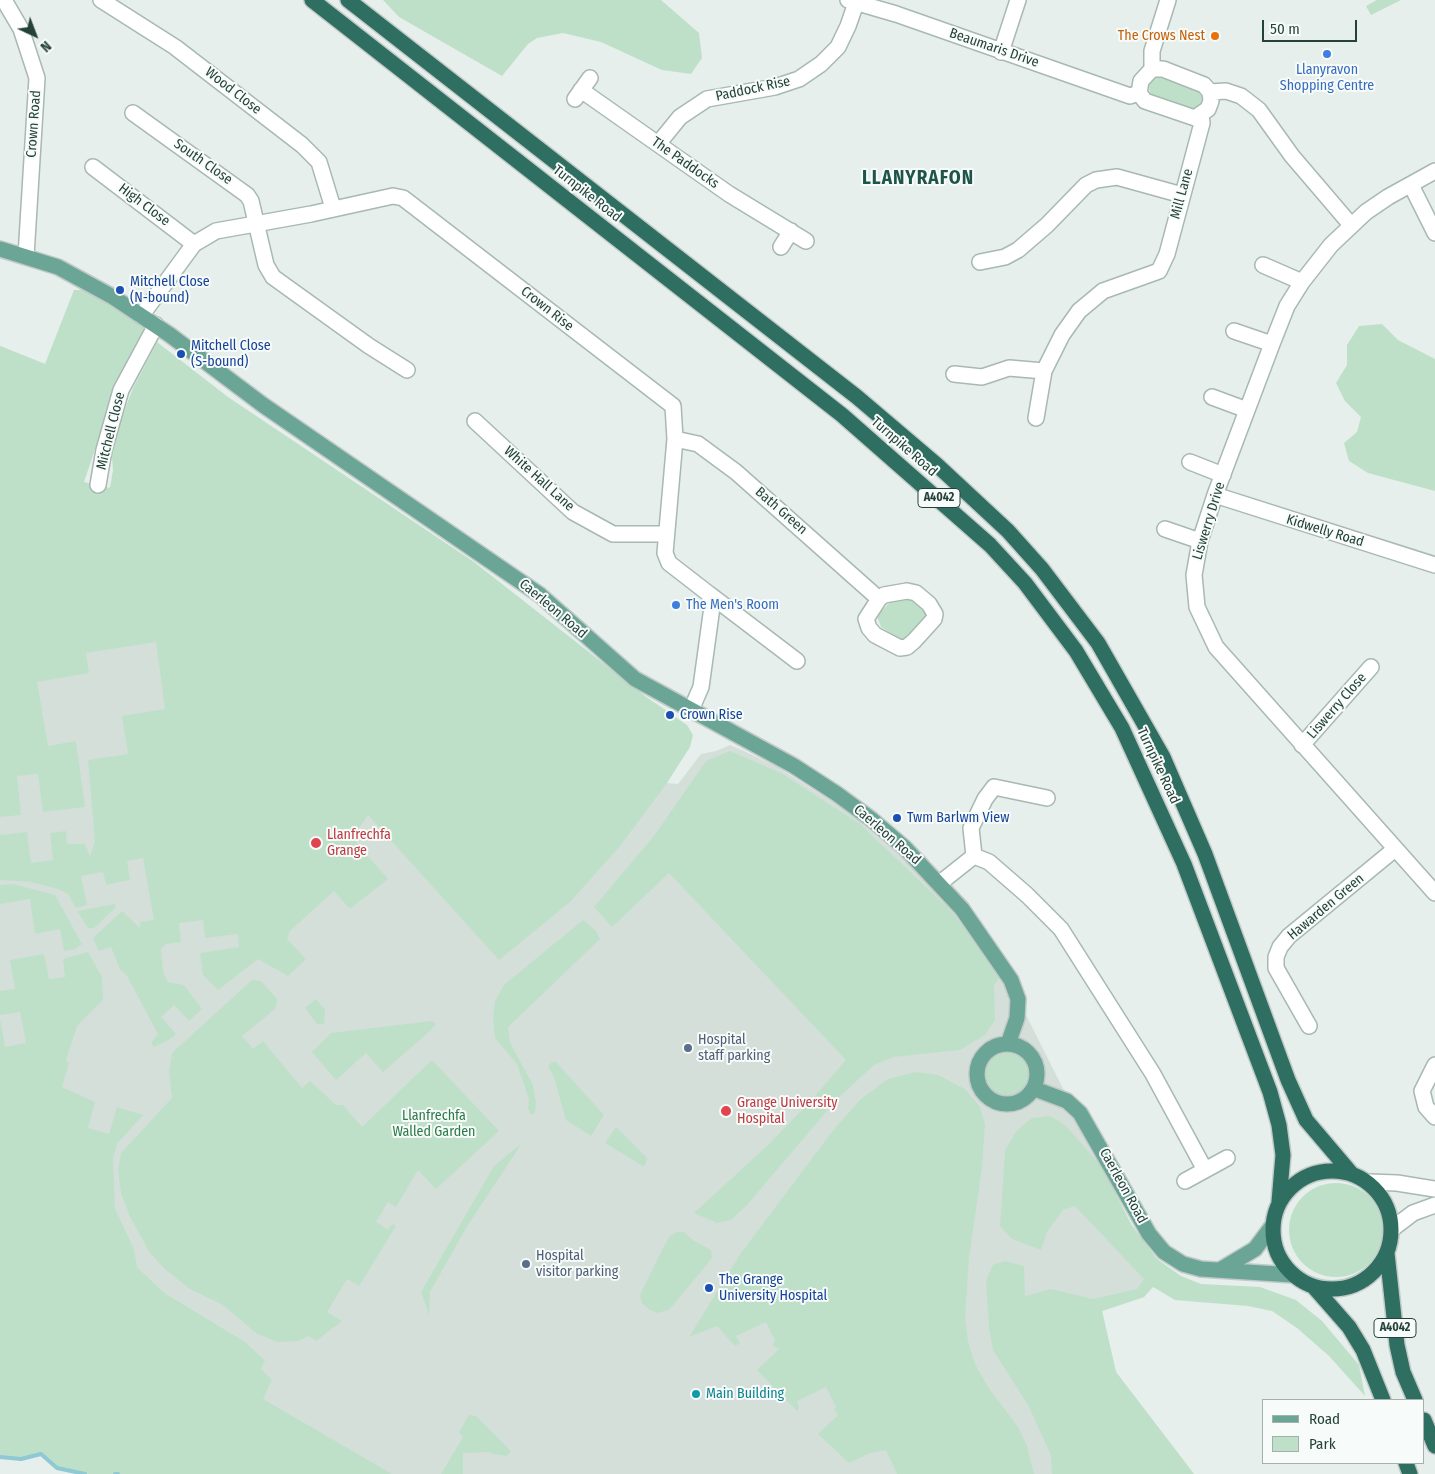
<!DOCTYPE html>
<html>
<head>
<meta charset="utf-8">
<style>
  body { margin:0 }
  #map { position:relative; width:1435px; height:1474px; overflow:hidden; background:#e6efeb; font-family:"Fira Sans Condensed",sans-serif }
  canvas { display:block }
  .legend { position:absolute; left:1262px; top:1399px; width:162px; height:65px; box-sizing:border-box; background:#f7fbf9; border:1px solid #a3b1ad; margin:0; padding:6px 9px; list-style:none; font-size:15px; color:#24423a }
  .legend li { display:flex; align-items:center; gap:10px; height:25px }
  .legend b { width:25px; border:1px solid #a3b1ad }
  .north { position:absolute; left:10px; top:10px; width:50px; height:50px; -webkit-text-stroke:4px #f7fbf9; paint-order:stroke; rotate:137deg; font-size:14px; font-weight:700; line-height:20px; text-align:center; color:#24423a }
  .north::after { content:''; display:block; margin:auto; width:18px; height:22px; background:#24423a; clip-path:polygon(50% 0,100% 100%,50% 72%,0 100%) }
  .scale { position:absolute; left:1262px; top:20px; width:95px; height:22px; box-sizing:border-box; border:2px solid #24423a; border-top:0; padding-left:6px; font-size:15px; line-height:18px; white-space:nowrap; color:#24423a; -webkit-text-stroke:4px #f7fbf9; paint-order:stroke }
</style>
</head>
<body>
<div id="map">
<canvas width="1435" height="1474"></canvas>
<ul class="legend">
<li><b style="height:6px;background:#6aa596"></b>Road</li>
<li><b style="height:14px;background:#bfe0c8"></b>Park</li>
</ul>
<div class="north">N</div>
<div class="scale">50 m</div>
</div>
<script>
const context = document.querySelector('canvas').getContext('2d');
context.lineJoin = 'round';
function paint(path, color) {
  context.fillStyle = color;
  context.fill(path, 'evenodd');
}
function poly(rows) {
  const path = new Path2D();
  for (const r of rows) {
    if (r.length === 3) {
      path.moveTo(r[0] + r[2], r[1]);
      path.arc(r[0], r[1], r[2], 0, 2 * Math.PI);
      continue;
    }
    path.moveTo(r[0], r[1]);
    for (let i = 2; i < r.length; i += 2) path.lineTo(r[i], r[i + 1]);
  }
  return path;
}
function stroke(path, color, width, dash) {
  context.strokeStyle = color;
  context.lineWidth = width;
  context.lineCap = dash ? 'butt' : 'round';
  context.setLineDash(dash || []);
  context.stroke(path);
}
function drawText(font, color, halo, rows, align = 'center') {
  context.font = font + ' "Fira Sans Condensed",sans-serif';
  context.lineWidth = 4;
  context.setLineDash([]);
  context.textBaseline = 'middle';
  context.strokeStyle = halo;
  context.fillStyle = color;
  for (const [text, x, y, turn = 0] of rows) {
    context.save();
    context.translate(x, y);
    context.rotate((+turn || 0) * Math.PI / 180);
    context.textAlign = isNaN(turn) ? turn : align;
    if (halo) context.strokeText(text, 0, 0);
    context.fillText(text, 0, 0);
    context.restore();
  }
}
const built = poly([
  [0,346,45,364,76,481,109,488,120,467,667,783,678,784,701,754,716,751,730,745,744,751,777,767,855,816,918,870,947,903,993,962,1018,999,1131,1224,1157,1259,1165,1265,1144,1297,1102,1311,1116,1372,1194,1474,360,1474,244,1400,244,1341,165,1293,137,1267,0,1079]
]);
const green = poly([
  [383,0,661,0,699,33,702,58,691,74,662,70,601,42,563,33,537,38,528,44,502,76,399,17],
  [1377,0,1401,0,1371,15,1366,6],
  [1157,75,1198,88,1207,98,1200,113,1151,96,1148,84],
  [74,290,89,290,148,328,110,405,84,482,110,488,113,470,111,446,133,388,157,342,228,397,474,562,645,696,687,725,693,735,690,747,667,783,620,846,570,902,499,960,368,815,352,838,388,879,350,909,334,891,290,931,287,939,306,959,288,976,258,959,218,990,203,975,200,953,239,947,238,934,205,938,203,920,179,923,181,942,166,944,161,949,163,972,168,982,184,985,202,1009,189,1021,174,1005,161,1017,176,1034,169,1040,154,1047,151,1043,158,1034,126,974,120,970,111,947,99,951,93,938,122,911,140,928,140,922,154,920,143,858,127,861,130,880,106,885,103,872,81,876,87,905,76,908,68,894,58,889,31,882,0,880,0,835,27,832,31,863,53,860,50,833,66,831,67,844,85,844,90,856,95,842,88,760,128,754,122,716,165,709,156,642,86,653,89,673,37,682,48,746,76,741,85,807,43,812,38,774,17,776,21,815,0,817,0,346,45,364],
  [1382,324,1398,340,1435,359,1435,491,1368,473,1349,461,1344,443,1357,432,1361,417,1345,401,1336,383,1347,365,1347,345,1359,326],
  [915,598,926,610,927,617,925,621,903,641,881,627,877,616,893,599],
  [730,751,781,773,860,824,947,907,993,962,1001,976,994,985,995,1020,985,1035,960,1050,893,1057,874,1065,837,1099,747,1205,731,1220,717,1223,694,1213,767,1146,807,1105,846,1060,669,873,612,927,594,907,654,836,706,761],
  [13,884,55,895,82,944,75,949,64,951,60,929,35,934,30,899,0,904,0,885],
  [115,904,116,907,94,928,88,928,77,911],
  [583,920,596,931,600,939,508,1027,510,1043,533,1085,536,1104,535,1113,531,1115,528,1108,529,1099,517,1064,495,1038,493,1018,495,1001,504,985],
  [88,952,102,977,103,1000,77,1026,66,1060,69,1063,62,1087,95,1102,88,1128,109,1134,117,1107,143,1115,117,1144,113,1159,115,1209,134,1249,137,1267,165,1293,244,1341,265,1361,261,1369,272,1380,263,1399,392,1474,85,1474,57,1468,41,1454,21,1459,0,1457,0,1019,5,1047,26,1043,20,1012,0,1015,0,991,15,989,10,960,44,954,49,979,65,977,63,959],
  [252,980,261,981,277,999,276,1008,242,1036,253,1049,263,1041,302,1088,310,1081,336,1105,343,1105,362,1127,432,1060,499,1131,436,1189,418,1170,396,1207,388,1202,376,1222,388,1230,392,1224,396,1226,359,1286,347,1279,327,1312,342,1321,316,1341,308,1336,299,1341,277,1342,256,1333,223,1305,190,1289,166,1270,150,1253,130,1217,121,1193,118,1170,121,1153,172,1098,169,1072,172,1053],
  [316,999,325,1010,324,1024,317,1024,305,1008],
  [432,1021,436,1024,431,1030,383,1072,366,1053,336,1080,312,1052,331,1033],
  [1007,1075,22],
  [552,1062,556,1062,604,1115,591,1136,566,1120,554,1077,548,1066],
  [915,1072,938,1075,965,1089,980,1107,985,1124,982,1167,969,1258,965,1318,968,1341,975,1364,988,1387,1018,1427,1027,1446,1034,1474,897,1474,886,1450,870,1453,849,1463,818,1434,838,1415,834,1410,836,1407,826,1387,797,1401,799,1408,797,1411,757,1370,779,1349,772,1345,775,1341,766,1322,736,1336,740,1343,735,1346,717,1326,689,1337,741,1253,834,1129,861,1099,888,1079],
  [1050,1116,1065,1125,1102,1167,1131,1224,1157,1259,1181,1276,1201,1284,1260,1287,1296,1300,1322,1321,1359,1365,1365,1396,1329,1356,1297,1328,1272,1311,1248,1306,1175,1300,1153,1287,1144,1297,1102,1311,1116,1372,1194,1474,1052,1474,1051,1455,1028,1405,993,1350,989,1328,986,1281,993,1265,1005,1261,1024,1266,1025,1296,1051,1289,1093,1299,1137,1289,1144,1279,1075,1206,1063,1210,1047,1232,1041,1250,1012,1239,1000,1226,1005,1150,1017,1130,1032,1118],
  [616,1127,647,1158,645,1165,643,1166,605,1143],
  [522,1143,466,1228,430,1292,429,1315,421,1292,494,1166],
  [1336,1230,47],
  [677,1232,684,1232,694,1241,711,1250,712,1258,675,1303,668,1310,658,1313,650,1310,642,1303,640,1295,664,1246,670,1236],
  [469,1415,476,1416,511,1451,507,1456,492,1454,491,1452,463,1453,463,1474,441,1474,463,1437,459,1432]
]);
const stream = poly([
  [0,1457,21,1459,41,1454,57,1468,85,1474],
  [115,1474,118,1474]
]);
const minor = poly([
  [4,0,21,29,37,78,26,256],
  [101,0,175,47,302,145,319,162,333,208],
  [848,0,896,14,1130,96,1139,93],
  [1001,52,1018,0],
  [1152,69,1163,69,1204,85,1210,92,1211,101,1208,109,1195,118,1145,101,1139,93,1141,81,1152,69],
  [1152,69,1152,51,1168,0],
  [581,90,729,194,806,241],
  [1210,92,1226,91,1241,96,1259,110,1292,156,1351,225],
  [575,99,590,78],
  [133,113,247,195,251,201,266,265,273,277,369,346,407,370],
  [658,144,680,117,707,99,775,87,799,79,821,64,838,47,848,26,856,3],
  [93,167,194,244],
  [1435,171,1388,197,1366,212,1331,245,1302,282,1287,306,1272,344,1215,495,1200,541,1194,575,1197,607,1216,647,1435,893],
  [1411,185,1435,233],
  [781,247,791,231],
  [980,262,1005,257,1018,250,1047,225,1086,185,1096,180,1117,177,1182,195],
  [1263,265,1302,282],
  [141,316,194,244,216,231,311,214,393,196,403,198,673,406,675,439,665,553,669,563,709,594,712,607,701,687,691,710],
  [1234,331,1272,344],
  [954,374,982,377,1009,368,1044,371],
  [1212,397,1247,410],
  [1036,418,1044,371,1062,335,1079,311,1103,291,1159,271,1167,254,1202,123,1201,115],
  [475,421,573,512,613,534,666,534],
  [675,439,698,444,736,472,879,599],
  [1190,462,1223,475],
  [98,485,104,450,121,390,156,325],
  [1215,495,1435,565],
  [1165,529,1200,541],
  [907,591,916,593,929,604,935,614,934,619,914,641,907,647,900,648,875,635,869,628,866,619,879,599,884,595,907,591],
  [709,594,797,661],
  [1302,745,1371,667],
  [974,856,971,828,985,799,994,787,1047,798],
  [940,883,974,856,989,862,1027,895,1061,929,1153,1074,1205,1170],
  [1309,1026,1276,968,1276,957,1280,947,1289,936,1395,849],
  [1435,1065,1422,1091,1426,1107,1435,1117],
  [1185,1181,1227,1158],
  [1369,1182,1397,1183,1435,1189],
  [1392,1229,1413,1213,1435,1205]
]);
const major = poly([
  [0,249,58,267,113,297,170,335,263,405,540,595,635,679,794,766,837,794,871,819,905,848,962,909,1011,980,1018,999,1017,1018,1008,1044],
  [1007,1074,30],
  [1035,1089,1067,1101,1080,1113,1149,1234,1164,1252,1183,1264,1201,1269,1293,1275],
  [1220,1270,1255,1249,1273,1225]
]);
const highway = poly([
  [312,0,842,415,990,545,1025,583,1076,651,1122,728,1184,864,1270,1092,1279,1125,1283,1155,1279,1202],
  [348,0,857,397,937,465,1008,531,1042,569,1098,643,1163,757,1205,854,1288,1080,1306,1120,1351,1173],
  [1332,1230,59],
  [1387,1253,1397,1345,1403,1372,1415,1400],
  [1313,1286,1349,1327,1363,1350,1383,1400],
  [1424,1420,1435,1446],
  [1406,1463,1410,1474]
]);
const markers = [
  [1215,36,5,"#e8710a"],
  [1327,54,5,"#3f7fe0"],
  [120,290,5,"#1a4fb4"],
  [181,354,5,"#1a4fb4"],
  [676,605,5,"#3f7fe0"],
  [670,715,5,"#1a4fb4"],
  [897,818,5,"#1a4fb4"],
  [316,843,6,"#e0444e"],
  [688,1048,5,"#5c6f8a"],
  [726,1111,6,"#e0444e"],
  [526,1264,5,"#5c6f8a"],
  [709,1288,5,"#1a4fb4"],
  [696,1394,5,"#0f9aa8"]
];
const shields = [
  [939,498,42],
  [1395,1328,42]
];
const shieldNames = [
  ["A4042",939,498],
  ["A4042",1395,1328]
];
const foodNames = [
  ["The Crows Nest",1205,36]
];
const streetNames = [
  ["Beaumaris Drive",994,48,19],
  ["Paddock Rise",753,89,-12],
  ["Wood Close",233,91,38],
  ["Crown Road",34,124,-86],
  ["South Close",203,162,35],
  ["The Paddocks",685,163,35],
  ["Turnpike Road",587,194,38],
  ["Mill Lane",1182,194,-75],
  ["High Close",144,205,37],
  ["Crown Rise",547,309,38],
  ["Mitchell Close",111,431,-76],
  ["Turnpike Road",904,447,41],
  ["White Hall Lane",539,479,42],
  ["Bath Green",781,511,41],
  ["Liswerry Drive",1209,521,-73],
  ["Kidwelly Road",1325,531,17],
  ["Caerleon Road",553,609,40],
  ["Liswerry Close",1337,706,-49],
  ["Turnpike Road",1158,766,65],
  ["Caerleon Road",887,835,41],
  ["Hawarden Green",1326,907,-40],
  ["Caerleon Road",1123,1186,61]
];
const shopNames = [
  ["Llanyravon",1327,70],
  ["Shopping Centre",1327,86],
  ["The Men's Room",686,605,"left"]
];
const transitNames = [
  ["Mitchell Close",130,282],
  ["(N-bound)",130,298],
  ["Mitchell Close",191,346],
  ["(S-bound)",191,362],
  ["Crown Rise",680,715],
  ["Twm Barlwm View",907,818],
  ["The Grange",719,1280],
  ["University Hospital",719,1296]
];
const healthNames = [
  ["Llanfrechfa",327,835],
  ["Grange",327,851],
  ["Grange University",737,1103],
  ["Hospital",737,1119]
];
const serviceNames = [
  ["Hospital",698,1040],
  ["staff parking",698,1056],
  ["Hospital",536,1256],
  ["visitor parking",536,1272]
];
const parkNames = [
  ["Llanfrechfa",434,1116],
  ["Walled Garden",434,1132]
];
const cultureNames = [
  ["Main Building",706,1394]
];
const districtNames = [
  ["LLANYRAFON",918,179]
];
paint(built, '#d4dfda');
paint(green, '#bfe0c8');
stroke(stream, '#8ec9d4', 4);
stroke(minor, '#a8b8b2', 18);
stroke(major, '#c2cac8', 18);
stroke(highway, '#c2cac8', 18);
stroke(minor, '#fff', 15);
stroke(major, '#6aa596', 15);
stroke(highway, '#2f6f62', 15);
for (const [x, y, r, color] of markers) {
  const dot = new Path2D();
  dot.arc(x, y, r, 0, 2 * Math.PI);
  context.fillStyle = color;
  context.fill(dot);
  stroke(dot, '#f7fbf9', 2);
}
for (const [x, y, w] of shields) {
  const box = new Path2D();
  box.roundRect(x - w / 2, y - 9.5, w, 19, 4);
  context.fillStyle = '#f7fbf9';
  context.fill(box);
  stroke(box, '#24423a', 1);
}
drawText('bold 12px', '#24423a', null, shieldNames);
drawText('14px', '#c56008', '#f7fbf9', foodNames, 'right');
drawText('14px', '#24423a', '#f7fbf9', streetNames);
drawText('14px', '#366cbe', '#f7fbf9', shopNames);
drawText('14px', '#164399', '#f7fbf9', transitNames, 'left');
drawText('14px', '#be3a42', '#f7fbf9', healthNames, 'left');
drawText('14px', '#4e5e75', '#f7fbf9', serviceNames, 'left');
drawText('14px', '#2d7a4b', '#f7fbf9', parkNames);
drawText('14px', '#0d838f', '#f7fbf9', cultureNames, 'left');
context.letterSpacing = '1px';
drawText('bold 19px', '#1f5548', '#f7fbf9', districtNames);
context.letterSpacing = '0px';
</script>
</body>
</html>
